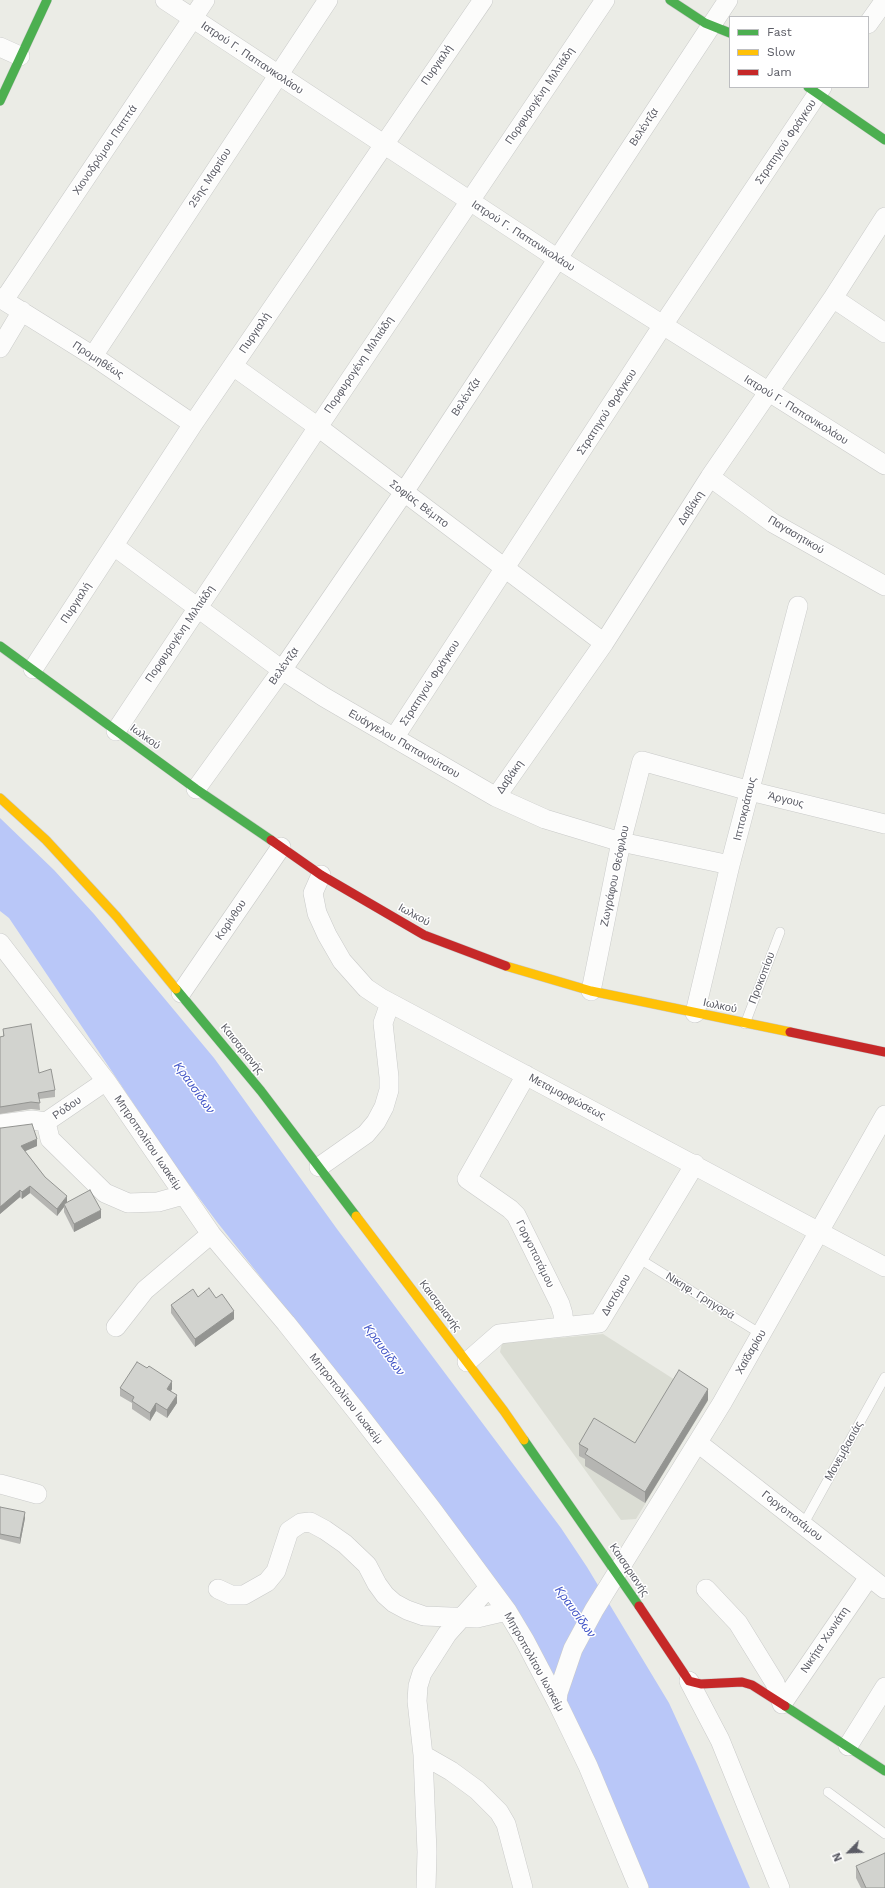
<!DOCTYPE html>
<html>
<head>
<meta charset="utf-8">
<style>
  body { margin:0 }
  #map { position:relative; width:885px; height:1888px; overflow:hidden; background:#ebece6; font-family:"Work Sans",sans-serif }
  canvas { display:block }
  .legend { position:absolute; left:729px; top:16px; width:140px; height:72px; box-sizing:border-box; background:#fff; border:1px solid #bdbec1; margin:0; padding:5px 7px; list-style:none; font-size:12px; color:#5b5c65 }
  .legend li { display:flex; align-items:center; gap:8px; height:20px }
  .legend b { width:20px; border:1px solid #bdbec1 }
  .north { position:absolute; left:829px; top:1832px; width:40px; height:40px; -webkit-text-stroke:3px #fff; paint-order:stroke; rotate:246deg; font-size:11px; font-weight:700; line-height:16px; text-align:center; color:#5b5c65 }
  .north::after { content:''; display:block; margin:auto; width:14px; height:18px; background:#5b5c65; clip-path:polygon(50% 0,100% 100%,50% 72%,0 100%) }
</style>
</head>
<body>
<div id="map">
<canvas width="885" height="1888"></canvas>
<ul class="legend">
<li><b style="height:5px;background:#4caf50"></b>Fast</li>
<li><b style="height:5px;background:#ffc107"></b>Slow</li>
<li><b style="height:5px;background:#c62828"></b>Jam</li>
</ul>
<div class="north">N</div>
</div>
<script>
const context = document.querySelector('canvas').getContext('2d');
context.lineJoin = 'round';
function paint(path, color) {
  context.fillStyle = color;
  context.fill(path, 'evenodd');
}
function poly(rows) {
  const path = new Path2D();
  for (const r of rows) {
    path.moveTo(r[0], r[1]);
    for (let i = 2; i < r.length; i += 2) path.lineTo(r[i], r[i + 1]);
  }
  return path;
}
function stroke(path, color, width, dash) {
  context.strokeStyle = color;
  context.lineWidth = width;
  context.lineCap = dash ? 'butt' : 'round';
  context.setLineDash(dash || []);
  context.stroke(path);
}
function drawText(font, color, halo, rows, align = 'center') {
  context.font = font + ' "Work Sans",sans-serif';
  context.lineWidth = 3;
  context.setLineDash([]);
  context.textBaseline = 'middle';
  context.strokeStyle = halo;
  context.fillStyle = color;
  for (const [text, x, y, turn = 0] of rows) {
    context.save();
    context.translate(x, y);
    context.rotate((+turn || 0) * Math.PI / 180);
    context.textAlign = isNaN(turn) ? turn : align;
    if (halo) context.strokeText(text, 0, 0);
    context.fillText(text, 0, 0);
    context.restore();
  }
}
const education = poly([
  [603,1334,708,1401,636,1519,621,1520,500,1352,502,1343]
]);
const water = poly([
  [0,818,54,870,94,914,214,1058,337,1229,561,1528,587,1567,669,1703,697,1764,750,1888,649,1888,563,1696,316,1347,217,1222,176,1167,9,918,0,911]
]);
const lane = poly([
  [745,1024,780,932],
  [638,1258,761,1334],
  [803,1525,885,1377],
  [828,1792,885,1834]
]);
const street = poly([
  [165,0,558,259,885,465],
  [868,24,885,0],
  [0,47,20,56],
  [0,298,93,356,193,424],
  [833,298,885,333],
  [4,300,205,0],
  [0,348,22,311],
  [93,356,328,0],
  [233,366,318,427,604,643],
  [710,477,773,523,885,586],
  [114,546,282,670,324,697,496,797,545,819,621,842,730,865],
  [33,669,193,424,483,0],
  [116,731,318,427,605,0],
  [394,738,663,325,822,87],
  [196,789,282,670,404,492,728,0],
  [496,797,604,643,710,477,833,298,885,217],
  [321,875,313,893,317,913,327,935,342,961,366,988,381,998,885,1267],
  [0,943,106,1081,211,1234,286,1323,357,1412,431,1508,507,1611,525,1641,557,1702,588,1766,639,1888],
  [591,991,621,842,642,761,750,791,885,824],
  [181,993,281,847],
  [695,1013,730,865,798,606],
  [526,1075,467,1179,510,1209,516,1215,560,1304,563,1314,564,1327],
  [46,1122,50,1139,105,1193,128,1203,158,1202,183,1195],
  [0,1124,32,1120,46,1122,106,1081],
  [319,1167,366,1134,376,1122,384,1107,389,1090,389,1077,383,1023,390,1003],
  [116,1327,145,1290,211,1234],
  [467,1362,499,1334,599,1323,695,1164],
  [698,1443,885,1589],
  [0,1484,37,1494],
  [218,1589,231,1595,244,1595,267,1582,276,1571,289,1531,301,1523,310,1522,325,1530,345,1544,367,1565,377,1584,385,1595,394,1603,407,1610,424,1616,477,1618,507,1611],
  [706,1589,738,1623,775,1683,782,1704],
  [689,1681,720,1740,780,1888],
  [557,1702,558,1693,573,1649,594,1610,722,1403,885,1115],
  [782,1704,869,1577],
  [848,1746,885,1687],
  [423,1755,451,1771,477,1790,499,1812,506,1824,523,1888],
  [426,1888,427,1852,423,1755,417,1701,418,1686,422,1673,447,1634,489,1587]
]);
const fast = poly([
  [670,0,705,23,730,33],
  [808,87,885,140],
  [0,101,47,0],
  [0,646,196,789,271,840],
  [176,989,261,1091,356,1216],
  [524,1440,639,1606],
  [785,1706,885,1771]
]);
const slow = poly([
  [0,798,46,840,117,917,176,989],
  [506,966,591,991,790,1032],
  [356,1216,504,1411,524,1440]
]);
const jam = poly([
  [271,840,321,875,424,935,506,966],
  [790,1032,885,1052],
  [639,1606,689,1681,701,1684,742,1682,752,1685,785,1706]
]);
const wall = poly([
  [3,1029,39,1073,55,1090,55,1097,39,1099,40,1110,31,1109,0,1114,0,1037,3,1036],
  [0,1128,37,1146,25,1151,45,1177,67,1202,101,1218,74,1232,64,1212,64,1207,57,1216,30,1193,22,1199,20,1197,0,1214],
  [198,1297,216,1298,234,1319,195,1347,171,1313,171,1305],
  [120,1388,172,1389,171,1391,177,1403,167,1418,156,1411,150,1421,132,1409,132,1403,120,1396],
  [708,1400,645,1503,585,1466,585,1459,579,1456,579,1444,635,1443],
  [0,1507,25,1518,20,1544,0,1539],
  [856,1866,885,1888,861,1888,856,1878]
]);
const shadedWall = poly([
  [37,1139,37,1146,21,1153,21,1146],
  [30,1186,30,1193,22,1199,22,1192],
  [20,1190,20,1197,0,1214,0,1207],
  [67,1196,67,1203,64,1204,64,1207,57,1216,57,1209],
  [101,1210,101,1218,74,1232,74,1224],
  [234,1311,234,1319,195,1347,195,1339],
  [172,1381,172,1389,167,1397,167,1389],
  [708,1389,708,1400,645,1503,645,1492],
  [177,1395,177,1403,167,1418,167,1410],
  [156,1403,156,1411,150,1421,150,1413],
  [25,1512,25,1518,20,1544,20,1538]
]);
const building = poly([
  [31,1024,39,1073,51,1069,55,1090,38,1093,40,1103,31,1102,0,1107,0,1037,4,1036,3,1029,31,1024],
  [32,1124,37,1139,21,1146,45,1177,67,1196,57,1209,30,1186,22,1192,20,1190,0,1207,0,1128,1,1128,32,1124],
  [90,1190,101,1210,74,1224,64,1204,90,1190],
  [209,1288,216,1298,222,1294,234,1311,195,1339,171,1305,193,1289,198,1297,209,1288],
  [137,1362,147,1368,149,1366,172,1381,167,1389,177,1395,167,1410,156,1403,150,1413,132,1401,134,1397,120,1388,137,1362],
  [679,1370,708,1389,645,1492,585,1454,588,1449,579,1444,594,1418,635,1443,679,1370],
  [0,1507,25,1512,20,1538,0,1534,0,1507],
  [885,1853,885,1888,866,1888,856,1866,885,1853]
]);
const streetNames = [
  ["Ιατρού Γ. Παπανικολάου",252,58,34],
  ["Πυργιαλή",437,65,-55],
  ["Πορφυρογένη Μιλτιάδη",540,96,-56],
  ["Βελέντζα",644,127,-57],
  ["Στρατηγού Φράγκου",786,142,-56],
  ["Χιονοδρόμου Παππά",105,150,-56],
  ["25ης Μαρτίου",210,178,-57],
  ["Ιατρού Γ. Παπανικολάου",523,236,33],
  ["Πυργιαλή",255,333,-56],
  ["Προμηθέως",98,360,33],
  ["Πορφυρογένη Μιλτιάδη",359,365,-56],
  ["Βελέντζα",466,397,-57],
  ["Ιατρού Γ. Παπανικολάου",796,410,32],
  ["Στρατηγού Φράγκου",607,412,-57],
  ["Σοφίας Βέμπο",419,504,37],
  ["Δαβάκη",691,508,-57],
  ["Παγασητικού",796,535,31],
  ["Πυργιαλή",76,603,-57],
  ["Πορφυρογένη Μιλτιάδη",180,634,-56],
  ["Βελέντζα",284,666,-55],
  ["Στρατηγού Φράγκου",430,683,-57],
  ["Ιωλκού",145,737,36],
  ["Ευάγγελου Παπανούτσου",404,744,30],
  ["Δαβάκη",510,777,-55],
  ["Άργους",786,800,14],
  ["Ιπποκράτους",745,809,-76],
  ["Ζωγράφου Θεόφιλου",615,876,-78],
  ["Ιωλκού",414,915,29],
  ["Κορίνθου",231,920,-56],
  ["Προκοπίου",762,978,-69],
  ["Ιωλκού",720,1006,12],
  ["Καισαριανής",242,1049,51],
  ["Μεταμορφώσεως",567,1097,28],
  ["Ρόδου",67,1108,-35],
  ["Μητροπολίτου Ιωακείμ",148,1143,56],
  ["Γοργοποτάμου",535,1254,64],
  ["Διστόμου",616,1295,-59],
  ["Νικηφ. Γρηγορά",700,1296,32],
  ["Καισαριανής",440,1306,53],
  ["Χαϊδαρίου",751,1352,-60],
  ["Μητροπολίτου Ιωακείμ",346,1399,52],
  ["Μονεμβασιάς",844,1451,-61],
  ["Γοργοποτάμου",792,1516,38],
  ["Καισαριανής",629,1570,56],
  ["Νικήτα Χωνιάτη",825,1640,-56],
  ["Μητροπολίτου Ιωακείμ",534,1662,61]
];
const waterNames = [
  ["Κραυσίδων",194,1088,54],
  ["Κραυσίδων",384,1350,54],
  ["Κραυσίδων",575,1612,54]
];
paint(education, '#dbddd4');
paint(water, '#b9c7f8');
stroke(lane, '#c9cac9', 10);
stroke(street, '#c9cac9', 20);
stroke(fast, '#c9c9c9', 10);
stroke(slow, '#c9c9c9', 10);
stroke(jam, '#c9c9c9', 10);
stroke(lane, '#fcfcfb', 9);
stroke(street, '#fcfcfb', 19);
stroke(fast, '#4caf50', 9);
stroke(slow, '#ffc107', 9);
stroke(jam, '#c62828', 9);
paint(wall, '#b5b5b2');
paint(shadedWall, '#939491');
paint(building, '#d2d3cf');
stroke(building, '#939491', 1);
drawText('11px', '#5b5c65', '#fff', streetNames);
drawText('italic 12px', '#4154c7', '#fff', waterNames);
</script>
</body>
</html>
